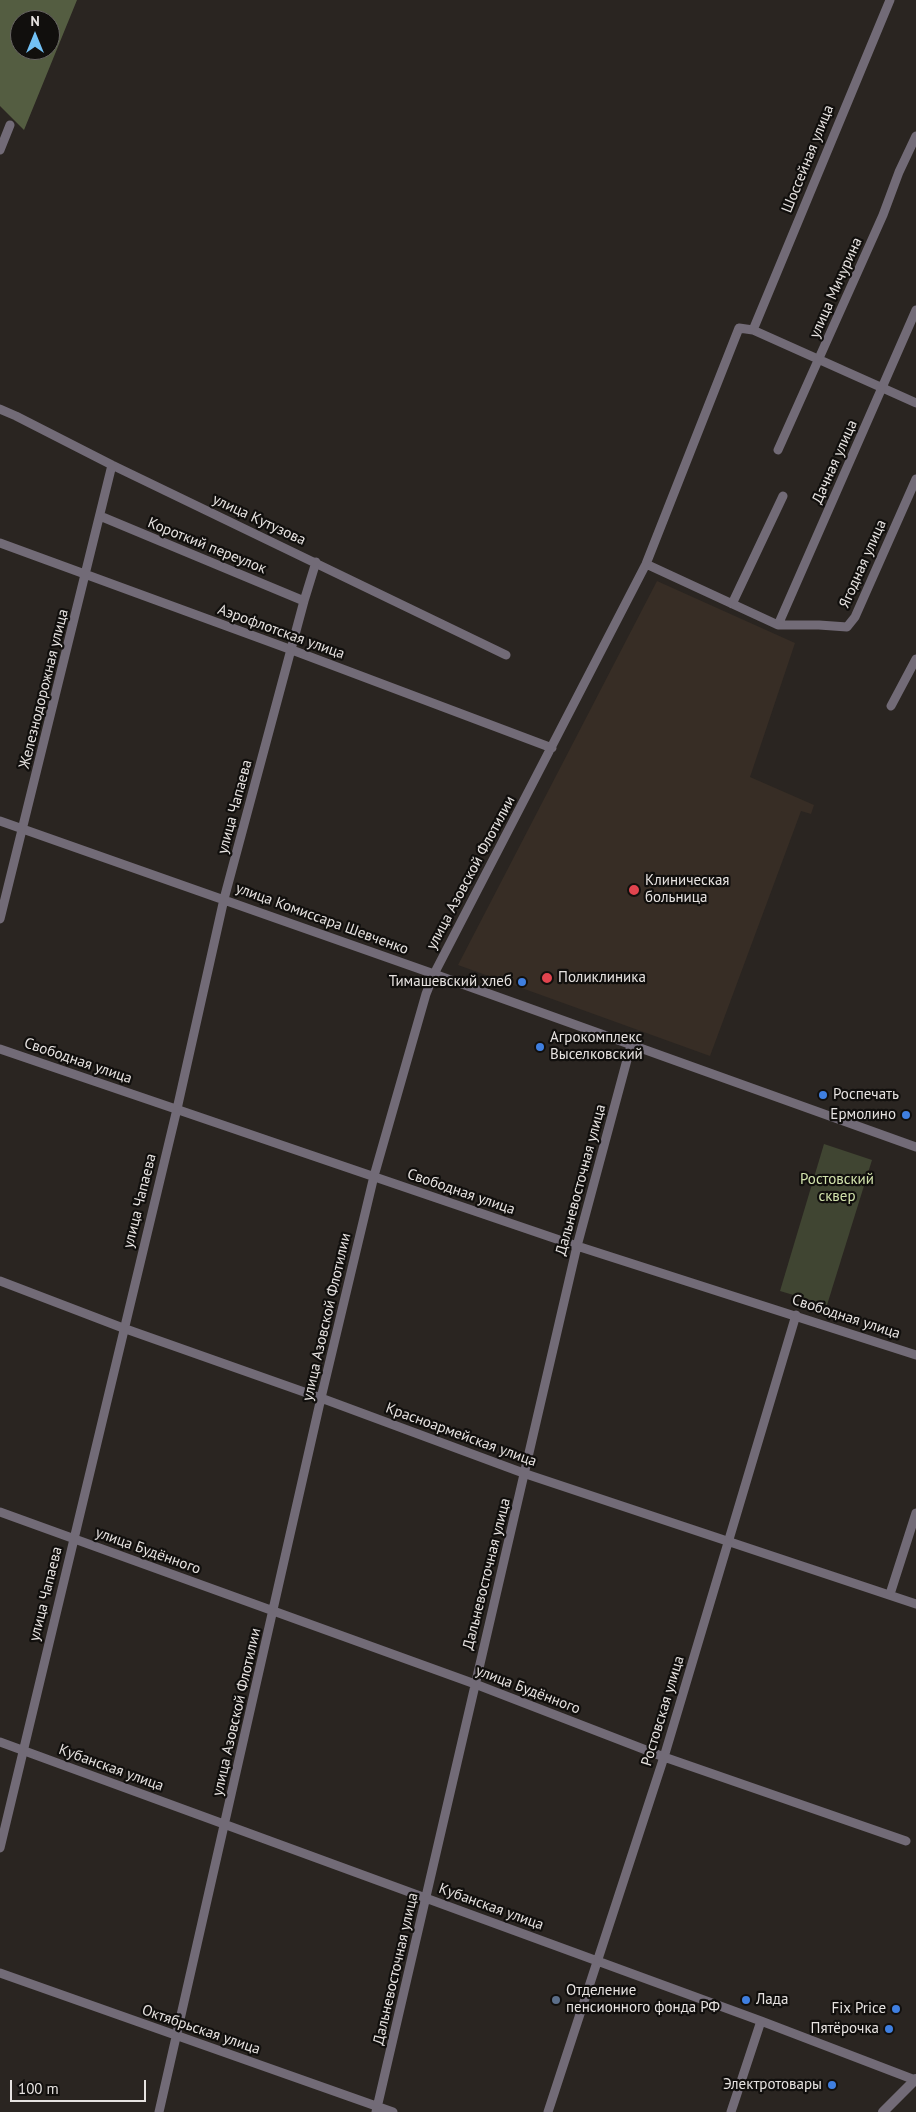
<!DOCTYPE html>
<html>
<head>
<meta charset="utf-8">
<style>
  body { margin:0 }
  #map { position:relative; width:916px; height:2112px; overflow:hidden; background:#2a2521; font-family:"PT Sans",sans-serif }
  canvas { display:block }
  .north { position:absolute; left:10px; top:10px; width:50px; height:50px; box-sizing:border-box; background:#110f0d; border:1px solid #676462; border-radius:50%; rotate:0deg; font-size:14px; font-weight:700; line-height:20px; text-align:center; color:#e7e3e1 }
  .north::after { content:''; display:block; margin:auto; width:18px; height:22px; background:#72c1f5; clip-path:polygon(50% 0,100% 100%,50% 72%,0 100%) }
  .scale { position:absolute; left:10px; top:2080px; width:136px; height:22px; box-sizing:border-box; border:2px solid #e7e3e1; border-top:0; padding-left:6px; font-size:15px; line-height:18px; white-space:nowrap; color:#e7e3e1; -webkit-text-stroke:4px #110f0d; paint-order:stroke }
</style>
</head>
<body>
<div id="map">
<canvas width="916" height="2112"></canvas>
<div class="north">N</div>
<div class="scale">100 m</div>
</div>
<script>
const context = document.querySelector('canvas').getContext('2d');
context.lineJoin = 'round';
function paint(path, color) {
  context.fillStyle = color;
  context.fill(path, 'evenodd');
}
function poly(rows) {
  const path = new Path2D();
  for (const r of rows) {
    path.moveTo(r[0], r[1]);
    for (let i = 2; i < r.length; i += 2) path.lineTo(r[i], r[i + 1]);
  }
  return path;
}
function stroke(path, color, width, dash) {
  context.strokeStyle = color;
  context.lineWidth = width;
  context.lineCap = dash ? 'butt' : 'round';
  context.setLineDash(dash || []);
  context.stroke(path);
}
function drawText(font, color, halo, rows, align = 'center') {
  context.font = font + ' "PT Sans",sans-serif';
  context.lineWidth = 4.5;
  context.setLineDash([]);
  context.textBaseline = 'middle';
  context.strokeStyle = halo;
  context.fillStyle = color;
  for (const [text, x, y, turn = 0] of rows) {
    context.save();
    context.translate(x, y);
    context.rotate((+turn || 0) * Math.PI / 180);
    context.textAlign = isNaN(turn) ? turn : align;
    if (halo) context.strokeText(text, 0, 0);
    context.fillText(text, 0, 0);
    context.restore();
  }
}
const built = poly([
  [657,581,795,643,750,777,814,805,811,814,801,811,710,1056,458,965]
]);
const green = poly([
  [824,1144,872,1160,827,1305,780,1291]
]);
const forest = poly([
  [0,0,77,0,24,130,0,106],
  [20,20,50,20,50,50,20,50]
]);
const minor = poly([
  [0,150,10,125],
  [753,330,890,0],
  [0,409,16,416,112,465,506,655],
  [778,450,883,215,899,172,916,136],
  [100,516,304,601],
  [0,543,292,650,552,748],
  [646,564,778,625,819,625,847,627,855,617,916,479],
  [732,604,783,496],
  [778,625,916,310],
  [891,706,916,659],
  [0,821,434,974,916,1147],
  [0,919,112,465],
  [0,1049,577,1246,916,1355],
  [0,1281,123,1328,321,1398,526,1474,916,1604],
  [0,1512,475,1684,664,1757,906,1841],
  [890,1594,916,1513],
  [0,1742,761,2021,915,2080],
  [0,1848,177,1109,224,899,304,601,316,562],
  [0,1973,393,2112],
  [159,2112,321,1398,374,1176,426,994,434,974,646,564,739,328,753,330,916,403],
  [376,2112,577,1246,631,1045],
  [548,2112,664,1757,796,1315],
  [731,2112,761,2021]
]);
const tertiary = poly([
  [883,2112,916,2079]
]);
const markers = [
  [634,890,6,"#e0444e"],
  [547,978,6,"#e0444e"],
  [522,982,5,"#3f7fe0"],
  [540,1047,5,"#3f7fe0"],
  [823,1095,5,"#3f7fe0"],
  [906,1115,5,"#3f7fe0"],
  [556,2000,5,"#5c6f8a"],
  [746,2000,5,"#3f7fe0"],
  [896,2009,5,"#3f7fe0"],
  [889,2029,5,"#3f7fe0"],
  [832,2085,5,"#3f7fe0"]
];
const streetNames = [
  ["Шоссейная улица",808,159,-68],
  ["улица Мичурина",836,288,-66],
  ["Дачная улица",835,462,-66],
  ["улица Кутузова",259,520,25],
  ["Короткий переулок",207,546,22],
  ["Ягодная улица",863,564,-66],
  ["Аэрофлотская улица",281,632,20],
  ["Железнодорожная улица",44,689,-76],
  ["улица Чапаева",235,807,-75],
  ["улица Азовской Флотилии",471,873,-62],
  ["улица Комиссара Шевченко",322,919,20],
  ["Свободная улица",78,1061,19],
  ["Дальневосточная улица",581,1180,-75],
  ["Свободная улица",461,1192,19],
  ["улица Чапаева",140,1201,-76],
  ["улица Азовской Флотилии",327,1317,-77],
  ["Свободная улица",846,1317,18],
  ["Красноармейская улица",461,1435,20],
  ["улица Будённого",148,1551,20],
  ["Дальневосточная улица",487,1574,-76],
  ["улица Чапаева",46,1594,-76],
  ["улица Будённого",528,1690,21],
  ["Ростовская улица",663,1711,-73],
  ["улица Азовской Флотилии",237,1712,-77],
  ["Кубанская улица",111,1768,20],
  ["Кубанская улица",491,1907,20],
  ["Дальневосточная улица",396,1969,-77],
  ["Октябрьская улица",201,2030,19]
];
const poiNames = [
  ["Клиническая",645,881],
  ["больница",645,898],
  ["Поликлиника",558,978],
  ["Тимашевский хлеб",512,982,"right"],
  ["Агрокомплекс",550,1038],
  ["Выселковский",550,1055],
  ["Роспечать",833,1095],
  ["Ермолино",896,1115,"right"],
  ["Отделение",566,1991],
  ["пенсионного фонда РФ",566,2008],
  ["Лада",756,2000],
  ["Fix Price",886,2009,"right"],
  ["Пятёрочка",879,2029,"right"],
  ["Электротовары",822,2085,"right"]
];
const parkNames = [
  ["Ростовский",837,1180],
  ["сквер",837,1197]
];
paint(built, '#372d25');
paint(green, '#404532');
paint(forest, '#545d41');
stroke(minor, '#726b77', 9);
stroke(tertiary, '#726b77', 10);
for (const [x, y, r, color] of markers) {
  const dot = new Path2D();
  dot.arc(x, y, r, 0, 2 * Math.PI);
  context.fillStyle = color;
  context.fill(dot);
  stroke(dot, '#110f0d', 2);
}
drawText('15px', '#e7e3e1', '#110f0d', streetNames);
drawText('15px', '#e7e3e1', '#110f0d', poiNames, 'left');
drawText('15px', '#d2e3ac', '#110f0d', parkNames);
</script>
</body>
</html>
